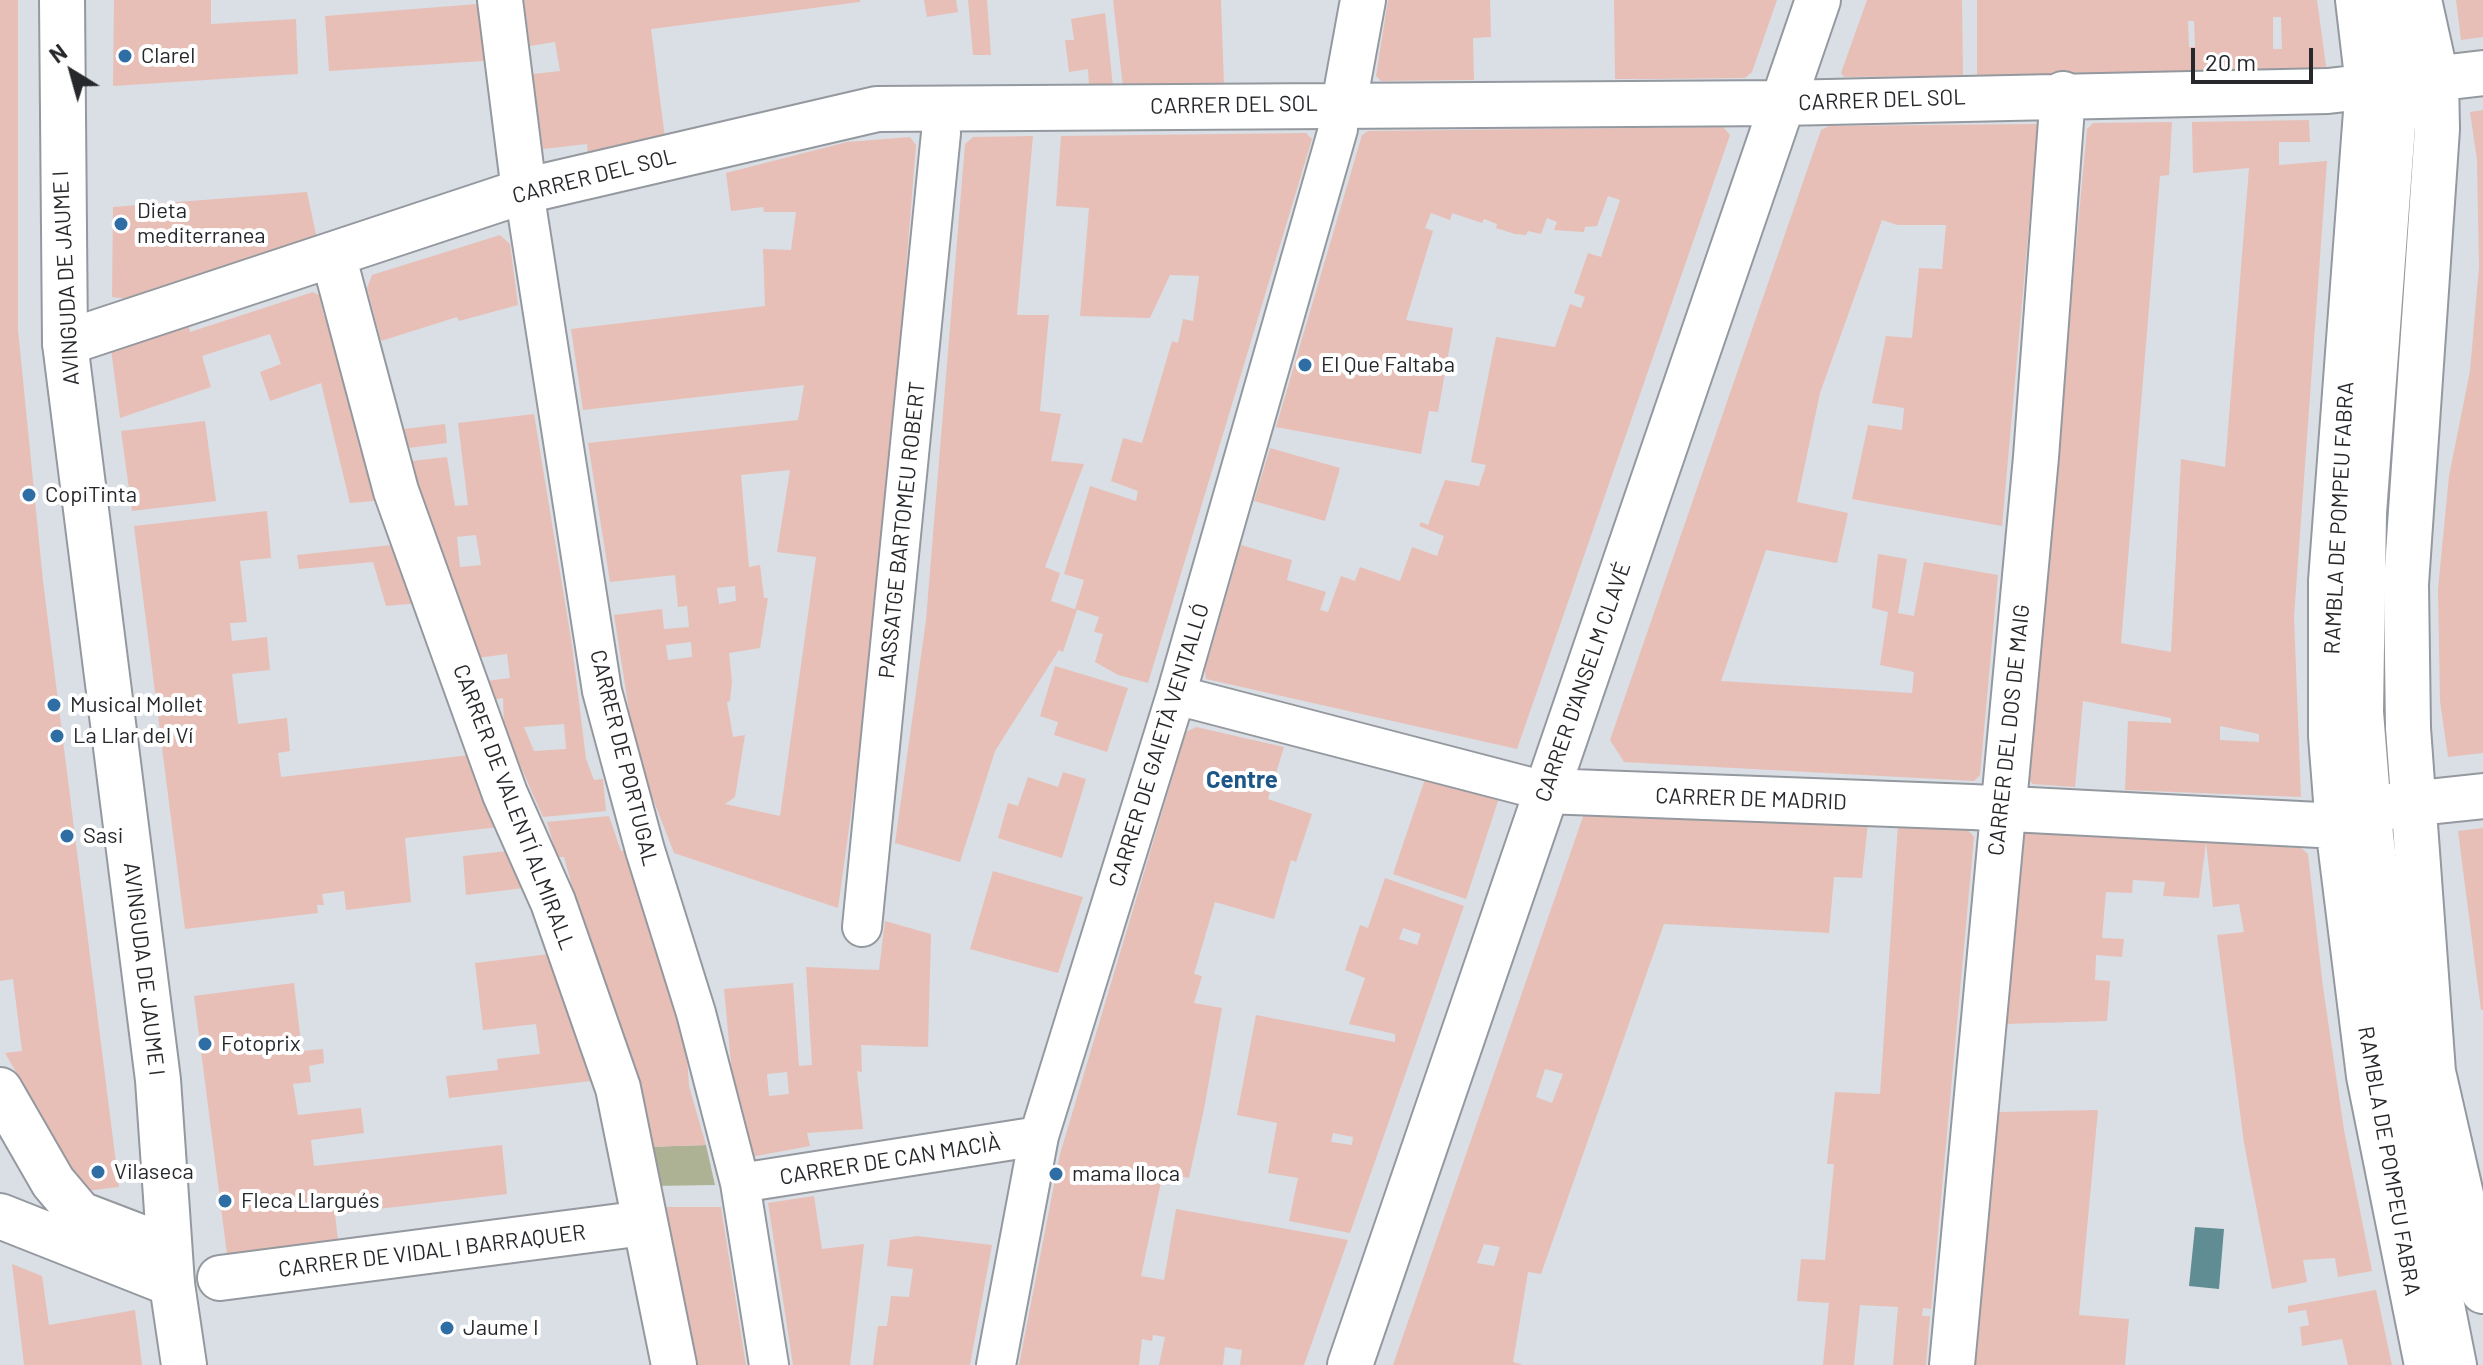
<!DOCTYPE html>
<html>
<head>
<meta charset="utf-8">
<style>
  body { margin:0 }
  #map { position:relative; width:2483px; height:1365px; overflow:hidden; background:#d9dfe5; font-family:Barlow,sans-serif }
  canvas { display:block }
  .north { position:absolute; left:32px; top:32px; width:80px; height:80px; -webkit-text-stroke:6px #fff; paint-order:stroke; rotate:323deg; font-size:22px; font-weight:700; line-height:32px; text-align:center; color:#26282b }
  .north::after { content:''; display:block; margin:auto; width:28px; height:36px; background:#26282b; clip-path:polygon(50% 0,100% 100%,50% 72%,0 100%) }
  .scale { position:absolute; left:2191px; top:48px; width:122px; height:36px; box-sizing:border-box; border:4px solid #26282b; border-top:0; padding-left:10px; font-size:24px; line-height:28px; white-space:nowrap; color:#26282b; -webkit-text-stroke:6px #fff; paint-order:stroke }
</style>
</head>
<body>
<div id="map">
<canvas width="2483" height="1365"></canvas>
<div class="north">N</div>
<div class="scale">20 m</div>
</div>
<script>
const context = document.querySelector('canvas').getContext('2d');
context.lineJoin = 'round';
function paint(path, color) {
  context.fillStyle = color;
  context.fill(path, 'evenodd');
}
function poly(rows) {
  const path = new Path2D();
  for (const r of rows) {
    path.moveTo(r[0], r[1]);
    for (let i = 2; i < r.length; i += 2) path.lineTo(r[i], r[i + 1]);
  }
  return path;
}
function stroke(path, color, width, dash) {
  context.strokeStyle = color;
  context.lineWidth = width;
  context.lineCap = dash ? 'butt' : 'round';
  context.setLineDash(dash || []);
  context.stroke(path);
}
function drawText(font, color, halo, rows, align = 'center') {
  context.font = font + ' Barlow,sans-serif';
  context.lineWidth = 8;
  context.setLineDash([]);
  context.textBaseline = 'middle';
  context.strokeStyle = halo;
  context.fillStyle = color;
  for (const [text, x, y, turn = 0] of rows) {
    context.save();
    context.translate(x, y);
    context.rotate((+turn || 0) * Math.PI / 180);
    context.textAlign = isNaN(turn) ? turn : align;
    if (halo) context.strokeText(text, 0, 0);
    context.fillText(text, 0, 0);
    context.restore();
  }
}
const green = poly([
  [706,1145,715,1185,653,1186,645,1147]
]);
const water = poly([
  [2195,1227,2224,1229,2219,1289,2189,1286]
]);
const building = poly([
  [0,0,18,0,18,330,43,581,119,1187,85,1191,5,1053,22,1051,13,979,0,981],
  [114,0,211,0,211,24,296,19,298,74,113,86],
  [524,0,860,0,860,2,651,29,665,138,588,158,587,144,543,149,533,74,560,71,555,42,530,46],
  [924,0,956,0,958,12,927,17],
  [968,0,987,0,991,55,973,55],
  [1113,0,1221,0,1224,86,1123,87],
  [1388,0,1490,0,1491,37,1473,38,1474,80,1381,81,1376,76],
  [1614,0,1777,0,1752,72,1745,78,1659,79,1615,79],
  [1867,0,1962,0,1963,76,1844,77,1841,73],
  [1977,0,2317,0,2327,73,1977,76],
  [2273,17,2281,17,2282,49,2273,49],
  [2188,21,2194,21,2195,47,2189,47],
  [2456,0,2483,0,2483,37,2461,40],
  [477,4,484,61,329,71,325,16],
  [1105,13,1113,86,1089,87,1088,69,1069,72,1065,40,1074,40,1071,19],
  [2483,110,2483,753,2448,757,2440,701,2438,589,2449,476,2470,371,2479,267,2477,160,2470,112],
  [2309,120,2310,142,2279,142,2279,165,2327,161,2294,617,2301,797,2125,790,2128,721,2171,723,2171,718,2083,701,2075,787,2033,784,2027,778,2087,129,2093,123,2172,122,2169,175,2160,176,2121,643,2171,652,2181,459,2225,467,2249,168,2193,173,2192,122],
  [2220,726,2259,734,2259,742,2220,740],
  [2038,124,2002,526,1852,499,1868,425,1902,430,1904,408,1872,403,1886,336,1912,338,1919,268,1942,269,1946,225,1897,225,1882,220,1820,393,1797,502,1848,513,1837,563,1766,550,1721,681,1912,693,1914,672,1880,665,1888,612,1872,608,1878,554,1907,559,1898,613,1914,616,1924,562,1998,575,1980,775,1974,781,1624,762,1610,740,1821,130,1829,126],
  [1723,127,1730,135,1517,749,1206,679,1205,670,1241,545,1292,560,1287,580,1326,592,1320,610,1328,612,1341,576,1355,581,1360,567,1400,581,1412,547,1437,556,1444,536,1419,526,1421,522,1428,525,1445,480,1479,486,1486,465,1471,462,1496,337,1555,347,1570,304,1581,308,1585,297,1574,293,1588,253,1601,257,1620,200,1608,196,1597,226,1585,227,1584,232,1554,230,1557,222,1547,218,1541,234,1528,231,1526,235,1515,234,1496,228,1497,224,1484,219,1482,223,1452,213,1450,220,1431,213,1425,228,1433,231,1406,320,1453,328,1438,412,1429,411,1421,454,1276,427,1362,135,1368,131],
  [1306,133,1312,139,1148,683,1118,675,1095,662,1103,634,1094,632,1099,617,1075,609,1084,580,1064,574,1090,486,1136,501,1138,491,1111,481,1123,438,1142,443,1172,341,1178,343,1183,319,1193,321,1199,276,1170,275,1150,318,1080,316,1089,208,1056,206,1061,136],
  [1033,136,1017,315,1049,315,1040,411,1061,414,1051,461,1084,464,1045,567,1060,573,1051,601,1077,610,1063,652,1059,650,995,751,960,862,895,843,926,620,965,144,973,137],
  [910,137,916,145,878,617,838,908,674,853,636,755,614,615,662,609,664,629,689,627,687,606,678,607,675,575,610,582,588,443,798,420,804,385,583,410,571,329,765,306,763,249,791,250,796,212,764,212,763,207,731,211,726,173,847,142],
  [790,470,777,552,816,557,780,816,725,804,735,797,745,735,733,737,727,702,730,701,732,681,729,653,760,648,768,598,764,598,760,565,749,567,741,475],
  [735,586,736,601,719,604,717,588],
  [691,642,692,657,668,660,666,645],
  [307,192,317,239,129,299,112,297,113,207],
  [500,235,510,244,518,305,459,321,457,317,381,341,367,288,372,275],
  [313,292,319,295,324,316,333,313,385,500,350,503,321,383,270,401,260,372,281,364,270,334,202,356,211,387,120,418,111,349,188,325,190,332],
  [534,414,572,645,586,759,594,780,603,779,606,811,543,817,504,729,503,698,493,700,486,681,510,678,507,654,477,658,466,632,471,631,442,569,412,461,447,457,455,506,468,505,458,423],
  [476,535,481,565,460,567,457,537],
  [564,724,566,749,534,751,524,727],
  [205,421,216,501,132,511,121,431],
  [445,424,447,443,409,448,404,429],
  [1270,448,1340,468,1325,521,1254,501],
  [267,511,271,558,240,561,247,622,230,623,232,641,267,637,270,670,232,674,238,724,287,718,290,751,278,753,281,777,470,755,498,827,405,838,411,902,346,910,344,891,322,894,324,905,317,905,318,913,185,929,134,526],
  [401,544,420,603,386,606,373,562,299,569,297,555],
  [1055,666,1128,688,1107,752,1054,735,1058,722,1040,716],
  [1196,727,1284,747,1268,799,1312,814,1296,862,1291,860,1274,919,1215,902,1194,974,1202,976,1194,1003,1222,1008,1204,1109,1189,1178,1163,1173,1141,1276,1164,1280,1176,1209,1348,1240,1304,1365,1240,1365,1242,1350,1225,1347,1223,1365,1159,1365,1165,1337,1153,1335,1152,1341,1142,1339,1139,1365,1019,1365,1060,1154,1186,732],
  [1063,772,1086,779,1062,858,998,838,1008,803,1018,806,1028,777,1058,787],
  [1425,779,1499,798,1466,899,1393,874],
  [1586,808,1868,823,1862,878,1834,877,1829,933,1664,924,1541,1274,1528,1272,1513,1362,1523,1365,1393,1365],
  [1545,1069,1563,1074,1552,1103,1536,1097],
  [1484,1244,1500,1247,1494,1266,1477,1263],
  [609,816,621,851,627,850,636,888,667,986,670,986,678,1025,685,1026,689,1086,706,1145,645,1147,564,857,557,857,547,822],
  [1898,825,1967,829,1974,837,1931,1309,1923,1308,1922,1316,1930,1316,1926,1365,1893,1365,1898,1307,1860,1305,1854,1365,1823,1365,1829,1303,1797,1301,1801,1259,1825,1260,1834,1164,1827,1164,1835,1092,1880,1094],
  [2483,828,2483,1010,2481,1010,2458,831],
  [2027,832,2206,842,2199,898,2163,896,2165,882,2133,880,2132,893,2106,892,2102,938,2124,939,2122,957,2096,955,2095,980,2110,981,2107,1021,2005,1024,2022,837],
  [2206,842,2301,848,2308,854,2323,987,2344,1130,2372,1271,2338,1277,2335,1258,2303,1260,2307,1282,2272,1289,2244,1143,2217,935,2244,932,2239,904,2213,907],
  [508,851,524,888,466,895,463,856],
  [993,871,1083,897,1058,973,970,949],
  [1385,878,1464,906,1350,1233,1289,1221,1298,1178,1268,1173,1277,1123,1237,1115,1256,1015,1395,1042,1395,1034,1349,1024,1365,978,1345,970,1360,925,1368,928],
  [1403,928,1421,934,1417,945,1399,939],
  [1333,1133,1353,1137,1352,1145,1331,1142],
  [885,921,931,934,928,1047,861,1045,862,1072,857,1071,863,1129,807,1133,810,1146,740,1159,724,989,793,983,799,1066,812,1065,806,967,879,970],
  [787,1072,789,1094,769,1096,767,1074],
  [558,953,591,1081,449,1098,446,1076,498,1070,497,1059,540,1054,536,1024,483,1030,475,963],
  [294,983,302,1051,323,1049,324,1063,309,1066,311,1082,293,1084,298,1115,361,1108,364,1133,311,1140,314,1166,502,1145,507,1194,335,1214,339,1249,228,1262,194,996],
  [2098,1110,2079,1315,2129,1319,2125,1365,1975,1365,1997,1112],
  [814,1196,822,1249,864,1244,850,1365,793,1365,768,1203],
  [656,1207,721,1207,746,1365,682,1365],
  [917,1236,992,1245,970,1365,873,1365,878,1326,887,1326,891,1296,909,1297,913,1269,887,1266,890,1240],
  [12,1264,42,1276,49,1325,135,1310,142,1365,24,1365],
  [2376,1290,2392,1365,2348,1365,2342,1339,2302,1346,2300,1327,2309,1325,2306,1310,2288,1313,2288,1306]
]);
const pedestrian = poly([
  [2385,0,2398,99,2367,513,2364,712,2374,836,2415,1154,2457,1365],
  [524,191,602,691,645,850,696,1013,740,1183,769,1365],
  [1176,695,1545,791],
  [862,927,941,133],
  [740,1183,1039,1136],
  [996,1365,1039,1136,1176,695,1338,129]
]);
const minor = poly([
  [500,0,524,191],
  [2358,0,2368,85,2331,581,2331,736,2338,826,2369,1076,2427,1365],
  [2419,0,2436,77,2437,129,2406,584,2408,728,2433,1072,2483,1291],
  [1344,104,1363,0],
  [333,255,396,491,505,794,553,902,618,1088,674,1365],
  [65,343,524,191,877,109,1782,103,2328,91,2483,73],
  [1545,791,1972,807,2338,826,2390,806,2483,796],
  [0,1090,53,1182,80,1214,148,1240,172,1284],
  [0,1216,172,1284],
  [220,1278,644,1223],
  [1350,1365,1818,0],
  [1952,1365,2036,457,2063,94]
]);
const tertiary = poly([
  [62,0,65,343,158,1080,172,1284,184,1365]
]);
const markers = [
  [125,56,8,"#2f6ea5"],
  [121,224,8,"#2f6ea5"],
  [1305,365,8,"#2f6ea5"],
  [29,495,8,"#2f6ea5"],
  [54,705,8,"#2f6ea5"],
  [57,736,8,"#2f6ea5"],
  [67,836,8,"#2f6ea5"],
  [205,1044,8,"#2f6ea5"],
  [98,1172,8,"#2f6ea5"],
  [1056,1174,8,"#2f6ea5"],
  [225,1201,8,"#2f6ea5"],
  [447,1328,8,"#2f6ea5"]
];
const poiNames = [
  ["Clarel",141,56],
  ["Dieta",137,211],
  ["mediterranea",137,236],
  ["El Que Faltaba",1321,365],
  ["CopiTinta",45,495],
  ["Musical Mollet",70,705],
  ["La Llar del Ví",73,736],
  ["Sasi",83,836],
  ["Fotoprix",221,1044],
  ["Vilaseca",114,1172],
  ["mama lloca",1072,1174],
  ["Fleca Llargués",241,1201],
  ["Jaume I",463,1328]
];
const streetNames = [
  ["CARRER DEL SOL",1882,100,-2],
  ["CARRER DEL SOL",1234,105,-1],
  ["CARRER DEL SOL",594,176,-14],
  ["AVINGUDA DE JAUME I",66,278,-93],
  ["RAMBLA DE POMPEU FABRA",2339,518,-87],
  ["PASSATGE BARTOMEU ROBERT",902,530,-84],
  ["CARRER D'ANSELM CLAVÉ",1583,682,-71],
  ["CARRER DEL DOS DE MAIG",2009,730,-84],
  ["CARRER DE GAIETÀ VENTALLÓ",1159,745,-73],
  ["CARRER DE PORTUGAL",624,758,76],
  ["CARRER DE MADRID",1751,799,2],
  ["CARRER DE VALENTÍ ALMIRALL",514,807,69],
  ["AVINGUDA DE JAUME I",144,969,83],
  ["CARRER DE CAN MACIÀ",890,1160,-9],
  ["RAMBLA DE POMPEU FABRA",2389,1161,80],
  ["CARRER DE VIDAL I BARRAQUER",432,1251,-7]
];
const neighbourhoodNames = [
  ["Centre",1242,780]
];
paint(green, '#aeb294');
paint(water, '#608c93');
paint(building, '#e8bfb6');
stroke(pedestrian, '#94999f', 42);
stroke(minor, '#94999f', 48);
stroke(tertiary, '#94999f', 48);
stroke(pedestrian, '#fff', 38);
stroke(minor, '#fff', 44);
stroke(tertiary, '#fff', 44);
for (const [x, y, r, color] of markers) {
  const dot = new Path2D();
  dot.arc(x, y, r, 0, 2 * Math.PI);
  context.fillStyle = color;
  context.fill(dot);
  stroke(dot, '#fff', 3);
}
drawText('22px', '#26282b', '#fff', poiNames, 'left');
drawText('22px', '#26282b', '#fff', streetNames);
drawText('bold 24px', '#1d5788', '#fff', neighbourhoodNames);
</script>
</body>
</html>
